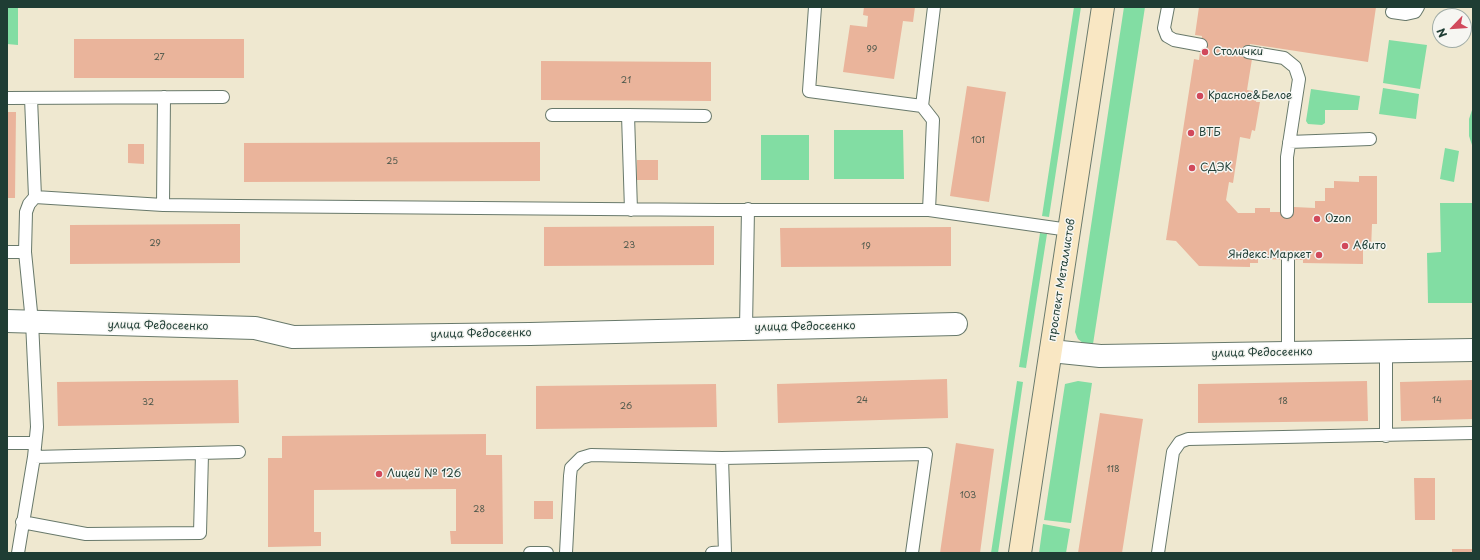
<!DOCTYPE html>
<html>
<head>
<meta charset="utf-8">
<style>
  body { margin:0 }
  #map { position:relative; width:1480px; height:560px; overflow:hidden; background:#efe8d0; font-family:"Playpen Sans",sans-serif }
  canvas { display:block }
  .frame { position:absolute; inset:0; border:8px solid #1f3d34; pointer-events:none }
  .north { position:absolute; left:1432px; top:8px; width:40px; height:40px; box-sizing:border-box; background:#f6f6f2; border:1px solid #a0aca6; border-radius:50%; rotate:245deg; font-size:11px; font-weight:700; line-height:16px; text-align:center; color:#1f3d34 }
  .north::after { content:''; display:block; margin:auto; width:14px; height:18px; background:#d1495b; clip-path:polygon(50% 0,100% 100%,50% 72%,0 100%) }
</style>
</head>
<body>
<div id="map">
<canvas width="1480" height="560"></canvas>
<div class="frame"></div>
<div class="north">N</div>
</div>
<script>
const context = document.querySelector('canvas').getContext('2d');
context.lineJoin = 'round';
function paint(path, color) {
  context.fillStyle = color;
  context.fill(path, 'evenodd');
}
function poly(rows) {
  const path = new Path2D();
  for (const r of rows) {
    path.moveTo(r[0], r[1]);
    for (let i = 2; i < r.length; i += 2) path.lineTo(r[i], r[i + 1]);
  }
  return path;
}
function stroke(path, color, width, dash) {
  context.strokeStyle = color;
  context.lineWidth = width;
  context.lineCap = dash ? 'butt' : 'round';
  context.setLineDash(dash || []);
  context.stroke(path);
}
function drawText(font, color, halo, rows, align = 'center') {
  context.font = font + ' "Playpen Sans",sans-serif';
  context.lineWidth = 3;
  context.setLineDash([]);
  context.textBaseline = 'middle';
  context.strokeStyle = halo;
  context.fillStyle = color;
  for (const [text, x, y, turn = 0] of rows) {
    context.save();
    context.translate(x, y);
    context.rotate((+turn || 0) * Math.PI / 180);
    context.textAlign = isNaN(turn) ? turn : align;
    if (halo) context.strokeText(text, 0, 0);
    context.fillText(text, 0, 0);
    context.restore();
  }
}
const green = poly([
  [7,7,18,7,18,45,7,44],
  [1074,7,1081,7,1049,217,1042,216],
  [1124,7,1145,7,1093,344,1083,343,1078,339,1075,332],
  [1389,40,1427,45,1420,89,1383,83],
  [1383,88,1419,94,1416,119,1379,114],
  [1311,89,1360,96,1358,110,1325,110,1325,123,1322,125,1308,124,1306,121],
  [1473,107,1473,148,1469,136,1469,119],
  [834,130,903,130,904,179,834,179],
  [761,135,809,135,809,180,761,180],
  [1445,148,1459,151,1454,182,1440,179],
  [1440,203,1473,203,1473,303,1428,303,1427,253,1441,252],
  [1040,233,1047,234,1026,368,1019,367],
  [1017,381,1023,382,998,553,991,553],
  [1078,381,1092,383,1071,523,1044,520,1065,384],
  [1043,524,1070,529,1066,553,1039,553]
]);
const building = poly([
  [864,7,915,7,913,22,903,21,894,79,843,72,850,25,867,27,868,16,863,15],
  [1199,7,1376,7,1368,62,1250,44,1247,58,1252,59,1247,90,1258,92,1256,102,1260,102,1255,131,1252,130,1250,139,1240,137,1233,183,1229,182,1226,200,1238,213,1255,213,1255,208,1270,208,1270,212,1294,212,1294,207,1315,208,1315,201,1325,201,1325,188,1334,188,1334,181,1359,182,1359,176,1377,176,1377,224,1372,224,1371,250,1363,250,1363,264,1303,263,1303,260,1258,259,1258,263,1250,263,1250,267,1199,266,1176,241,1166,240,1194,59,1199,60,1202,36,1195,35],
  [74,39,244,39,244,78,74,78],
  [541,61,711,62,711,101,541,100],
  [967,86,1006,92,989,202,950,196],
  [7,112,16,112,15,198,7,198],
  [540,142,540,181,244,182,244,143],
  [128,144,144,144,144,164,128,163],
  [637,160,658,160,658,180,637,180],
  [240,224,240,263,70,264,70,225],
  [714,226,714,265,544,266,544,227],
  [951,227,951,266,781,267,780,228],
  [947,379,948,418,778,423,777,384],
  [238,380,239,423,58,426,57,382],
  [1473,380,1473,419,1401,421,1400,382],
  [1367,381,1368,421,1198,423,1198,384],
  [716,384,717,427,536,429,536,386],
  [1100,413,1143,419,1122,553,1078,553],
  [486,434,486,455,502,455,503,544,451,544,450,531,456,531,456,489,314,490,314,532,321,532,321,546,268,547,268,458,282,458,282,436],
  [956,443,994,449,980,553,940,553],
  [1414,478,1435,478,1435,520,1415,520],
  [534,501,553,501,553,519,534,519],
  [1452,549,1473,549,1473,553,1452,553]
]);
const lane = poly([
  [815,7,809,91,922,106],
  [1168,7,1164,28,1167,36,1174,40,1201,45],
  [1392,12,1406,14,1415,12,1418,7],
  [1248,52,1284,58,1295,67,1299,79,1287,157,1287,212],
  [7,98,223,97],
  [552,115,628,115,631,210],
  [628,115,705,116],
  [1289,142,1370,139],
  [35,197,163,205,238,206,719,210,929,210,1069,230],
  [163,205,164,97],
  [929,210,933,120,922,106,934,7],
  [7,252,25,252],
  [1288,260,1288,352],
  [746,328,748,209],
  [1386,351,1386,436],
  [7,443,35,443],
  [34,457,239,452],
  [722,458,725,553],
  [22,522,86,534,200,533,202,454],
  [18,553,34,457,37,427,32,322,25,252,26,212,29,204,35,197,31,98],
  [530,553,547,553],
  [566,553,570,476,571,468,581,458,591,455,722,458,926,454,912,553],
  [712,553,725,552],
  [1158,553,1173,452,1180,442,1188,439,1473,433]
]);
const street = poly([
  [7,321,255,328,293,337,530,334,956,324],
  [1051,351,1100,356,1473,350]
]);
const secondary = poly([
  [1020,553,1103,7]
]);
const markers = [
  [1205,52,4,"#d1495b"],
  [1200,96,4,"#d1495b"],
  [1191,133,4,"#d1495b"],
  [1192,168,4,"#d1495b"],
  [1317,219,4,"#d1495b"],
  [1345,246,4,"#d1495b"],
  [1319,255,4,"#d1495b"],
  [379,474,4,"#d1495b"]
];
const numberNames = [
  ["99",872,50],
  ["27",159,58],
  ["21",626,81],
  ["101",978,141],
  ["25",392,162],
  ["29",155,244],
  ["23",629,246],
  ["19",866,247],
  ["24",862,401],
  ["14",1437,401],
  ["18",1283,402],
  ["32",148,403],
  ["26",626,407],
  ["118",1113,470],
  ["103",968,496],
  ["28",479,510]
];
const poiNames = [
  ["Столички",1213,52],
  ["Красное&Белое",1208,96],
  ["ВТБ",1199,133],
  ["СДЭК",1200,168],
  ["Ozon",1325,219],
  ["Авито",1353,246],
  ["Яндекс.Маркет",1311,255,"right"],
  ["Лицей № 126",387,474]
];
const streetNames = [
  ["проспект Металлистов",1062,280,-81],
  ["улица Федосеенко",158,326,1],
  ["улица Федосеенко",805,327,-1],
  ["улица Федосеенко",481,334,-1],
  ["улица Федосеенко",1262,353,-1]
];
paint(green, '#82dda3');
paint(building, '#eab49b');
stroke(lane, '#68796b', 14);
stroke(street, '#68796b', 24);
stroke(secondary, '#68796b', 24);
stroke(lane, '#fff', 12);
stroke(street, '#fff', 22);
stroke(secondary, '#f9e7c3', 22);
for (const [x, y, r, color] of markers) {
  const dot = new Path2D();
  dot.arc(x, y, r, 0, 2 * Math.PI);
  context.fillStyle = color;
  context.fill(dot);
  stroke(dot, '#f6f6f2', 1.5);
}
drawText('9px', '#525b4e', null, numberNames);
drawText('11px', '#1f3d34', '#f6f6f2', poiNames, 'left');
drawText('11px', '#1f3d34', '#f6f6f2', streetNames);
</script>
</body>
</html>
